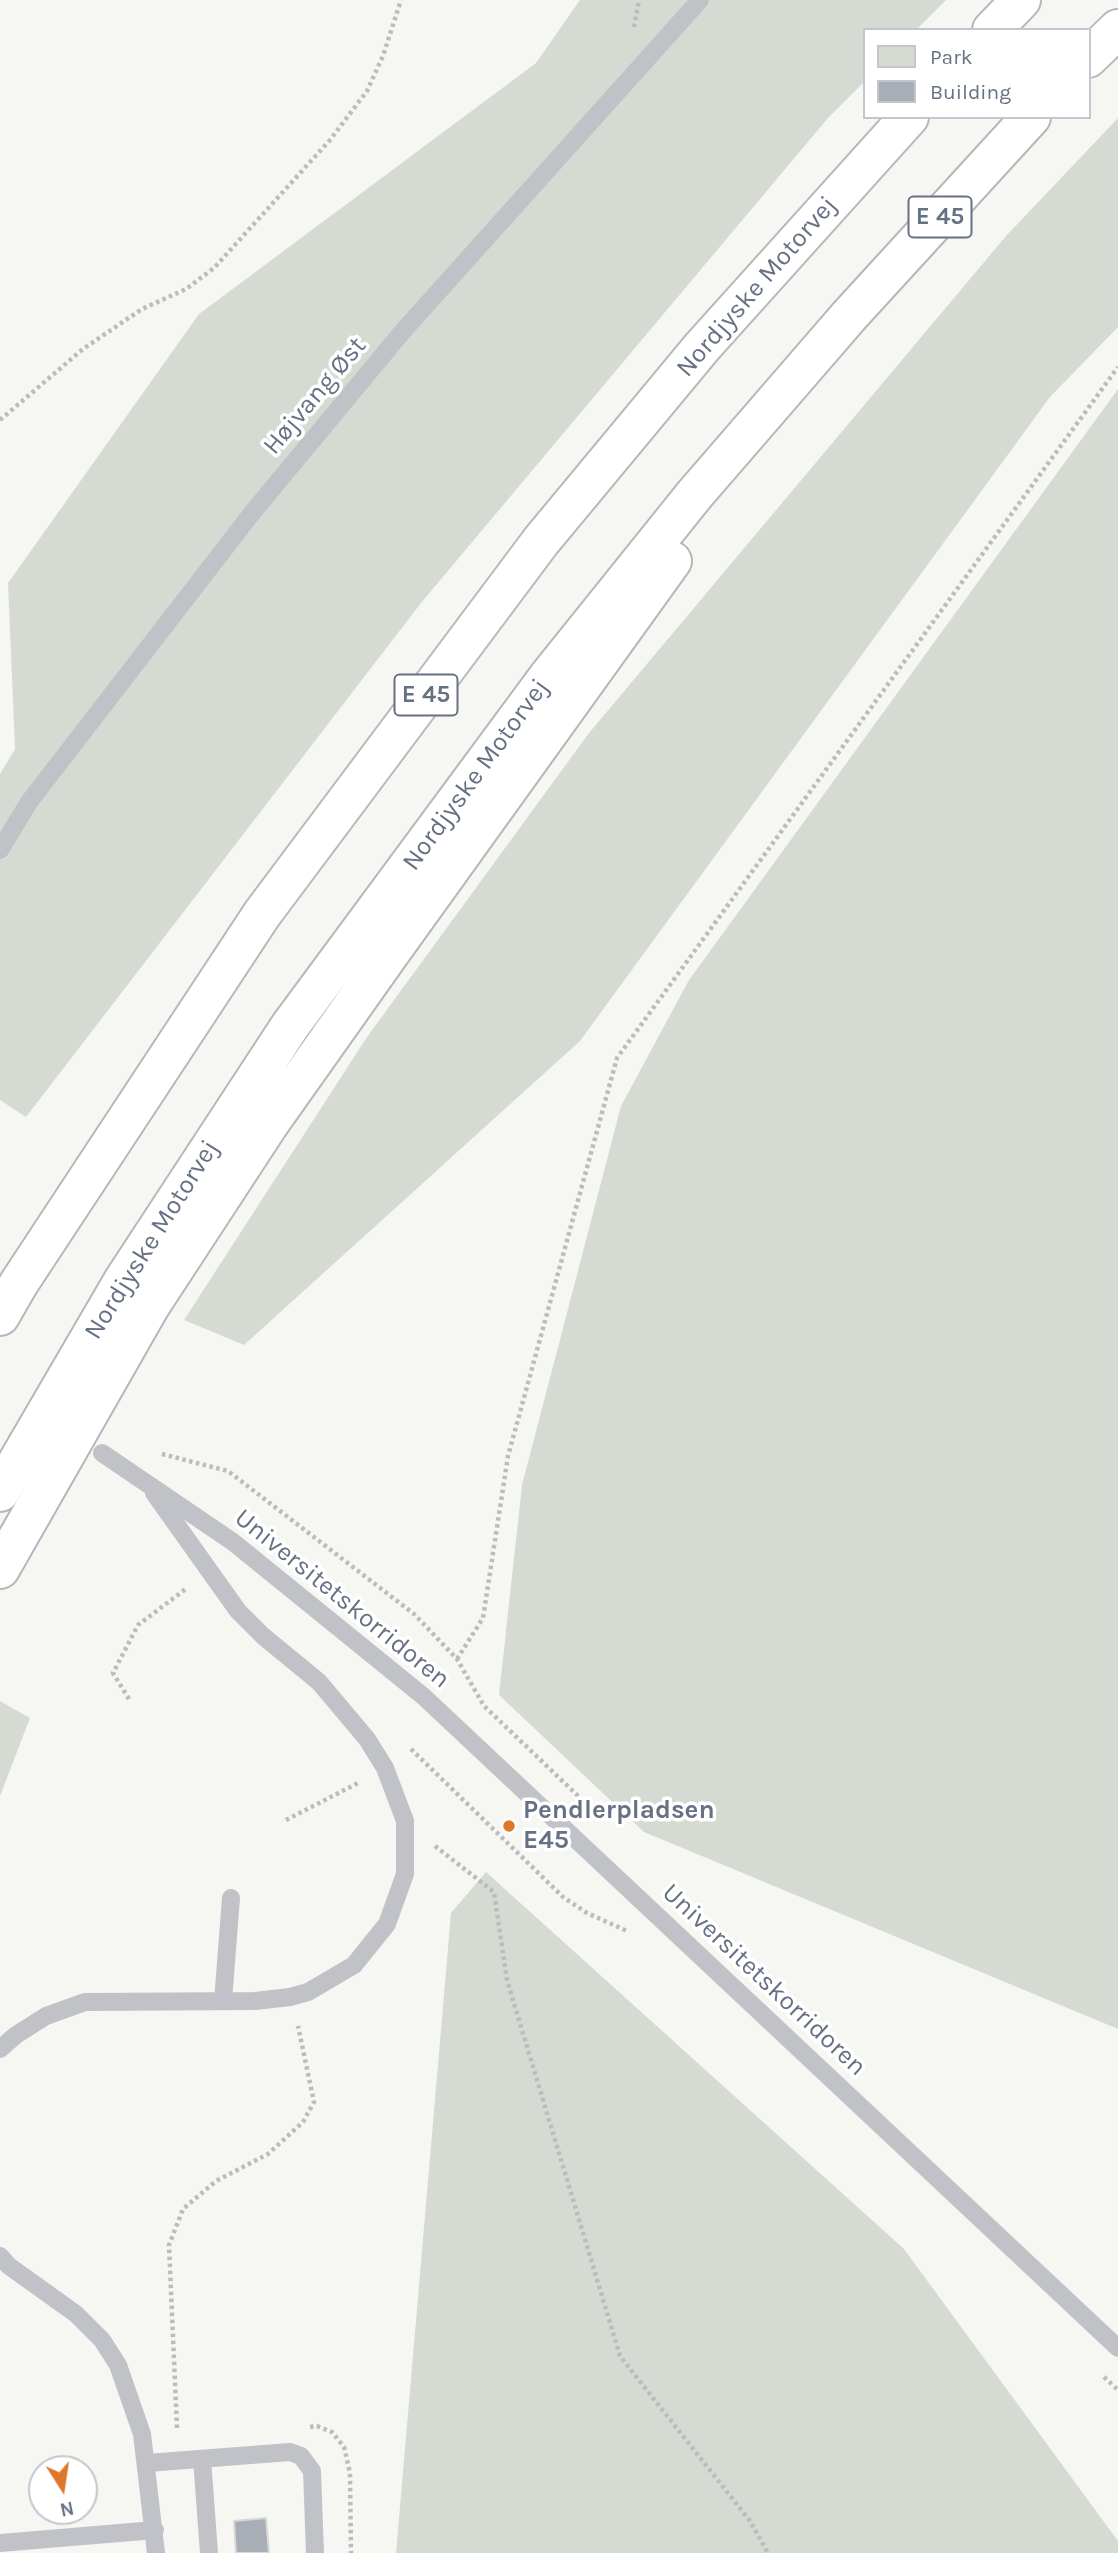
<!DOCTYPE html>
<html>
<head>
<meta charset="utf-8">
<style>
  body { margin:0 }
  #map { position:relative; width:1118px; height:2553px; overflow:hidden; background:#f6f7f3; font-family:Karla,sans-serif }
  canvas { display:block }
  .legend { position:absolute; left:863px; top:28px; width:228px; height:91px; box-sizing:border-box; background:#fff; border:2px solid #c2c6ce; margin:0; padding:9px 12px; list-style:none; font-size:21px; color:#667184 }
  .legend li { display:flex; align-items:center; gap:14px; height:35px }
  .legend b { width:35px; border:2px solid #c2c6ce }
  .north { position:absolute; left:28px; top:2455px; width:70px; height:70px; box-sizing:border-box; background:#fff; border:2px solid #c2c6ce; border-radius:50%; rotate:168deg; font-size:19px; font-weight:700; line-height:28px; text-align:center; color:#667184 }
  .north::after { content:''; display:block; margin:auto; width:24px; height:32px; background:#de762c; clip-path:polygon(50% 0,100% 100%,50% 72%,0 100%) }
</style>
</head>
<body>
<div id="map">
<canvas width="1118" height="2553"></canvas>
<ul class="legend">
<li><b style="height:19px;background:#d5dbd3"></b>Park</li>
<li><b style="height:19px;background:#a8adb6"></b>Building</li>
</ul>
<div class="north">N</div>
</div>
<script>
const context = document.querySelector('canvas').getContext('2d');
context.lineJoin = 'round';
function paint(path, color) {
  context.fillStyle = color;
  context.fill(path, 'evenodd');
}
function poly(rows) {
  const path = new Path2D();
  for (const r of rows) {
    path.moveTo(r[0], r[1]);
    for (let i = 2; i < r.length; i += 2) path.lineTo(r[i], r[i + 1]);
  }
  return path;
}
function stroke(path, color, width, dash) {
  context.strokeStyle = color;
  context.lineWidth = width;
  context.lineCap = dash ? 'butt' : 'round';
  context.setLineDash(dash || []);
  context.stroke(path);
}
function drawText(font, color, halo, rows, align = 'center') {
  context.font = font + ' Karla,sans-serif';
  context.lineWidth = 7;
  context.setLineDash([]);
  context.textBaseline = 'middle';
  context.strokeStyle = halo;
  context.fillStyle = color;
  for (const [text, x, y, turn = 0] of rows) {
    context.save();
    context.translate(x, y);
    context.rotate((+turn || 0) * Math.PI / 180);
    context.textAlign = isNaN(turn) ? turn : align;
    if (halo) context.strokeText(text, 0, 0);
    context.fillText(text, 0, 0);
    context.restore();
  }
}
const green = poly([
  [580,0,946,0,916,30,864,30,864,82,828,118,421,603,26,1117,0,1100,0,774,15,749,8,583,199,314,536,63],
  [1118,118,1118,327,1050,397,580,1041,244,1345,184,1320,367,1037,589,733,1006,236],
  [1118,389,1118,2029,644,1832,499,1695,522,1485,621,1106,689,980],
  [0,1701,30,1718,0,1796],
  [486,1872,904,2249,1118,2541,1118,2553,396,2553,451,1913]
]);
const building = poly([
  [266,2518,269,2553,236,2553,234,2521,266,2518]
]);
const path = poly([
  [634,27,639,0],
  [0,420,83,349,142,309,186,289,214,268,330,140,367,91,383,56,401,0],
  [162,1454,228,1471,414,1614,457,1659,484,1706,597,1814],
  [457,1659,483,1618,508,1456,617,1058,1118,367],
  [129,1699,113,1673,138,1625,187,1588],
  [411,1749,563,1897,587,1913,627,1931],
  [286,1820,360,1782],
  [435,1846,494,1892,507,1980,620,2356,750,2521,768,2553],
  [1104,2377,1118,2390],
  [310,2427,317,2426,332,2432,344,2447,350,2473,351,2553],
  [177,2428,169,2245,183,2209,216,2181,268,2154,303,2122,314,2102,298,2026]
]);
const service = poly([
  [0,850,29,802,252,513,403,331,700,0],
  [102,1453,233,1542,423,1696,1118,2348],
  [223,2001,231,1898],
  [0,2049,16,2035,46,2016,85,2002,255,2001,290,1997,308,1992,354,1965,387,1924,405,1874,405,1821,385,1768,367,1739,319,1682,263,1636,238,1611,154,1493],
  [0,2256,9,2266,76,2314,102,2340,118,2365,142,2434,156,2553],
  [202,2459,209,2553],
  [147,2463,290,2452,301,2456,312,2471,315,2553],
  [0,2543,155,2530]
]);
const motorway = poly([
  [992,30,1021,0],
  [1088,58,1118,29],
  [0,1316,19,1283,262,914,541,541,702,347,909,117],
  [0,1492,123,1281,290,1026,548,677,695,494,849,316,1031,117],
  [0,1569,150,1306,269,1124,390,953,672,561]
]);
const markers = [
  [509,1826,7,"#de762c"]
];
const shields = [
  [940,217,63],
  [426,695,63]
];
const shieldNames = [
  ["E 45",940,217],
  ["E 45",426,695]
];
const streetNames = [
  ["Nordjyske Motorvej",757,287,-49],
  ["Højvang Øst",315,396,-50],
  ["Nordjyske Motorvej",476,775,-54],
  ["Nordjyske Motorvej",152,1240,-58],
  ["Universitetskorridoren",342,1599,39],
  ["Universitetskorridoren",764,1980,43]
];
const poiNames = [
  ["Pendlerpladsen",523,1811],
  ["E45",523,1841]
];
paint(green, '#d5dbd3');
paint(building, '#a8adb6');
stroke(building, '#d8d8d6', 2);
stroke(motorway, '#b5b7bb', 42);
stroke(path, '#babcbf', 4.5, [3.5, 3.5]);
stroke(service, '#c0c2c7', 18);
stroke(motorway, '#fff', 38);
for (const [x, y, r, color] of markers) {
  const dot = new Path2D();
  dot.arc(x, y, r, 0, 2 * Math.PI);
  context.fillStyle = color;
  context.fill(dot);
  stroke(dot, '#fff', 2.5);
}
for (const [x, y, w] of shields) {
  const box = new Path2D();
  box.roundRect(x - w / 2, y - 20.5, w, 41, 5);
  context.fillStyle = '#fff';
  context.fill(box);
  stroke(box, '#667184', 2);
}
drawText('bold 24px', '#667184', null, shieldNames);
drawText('26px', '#667184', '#fff', streetNames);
drawText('bold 26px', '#667184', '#fff', poiNames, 'left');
</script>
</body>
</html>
